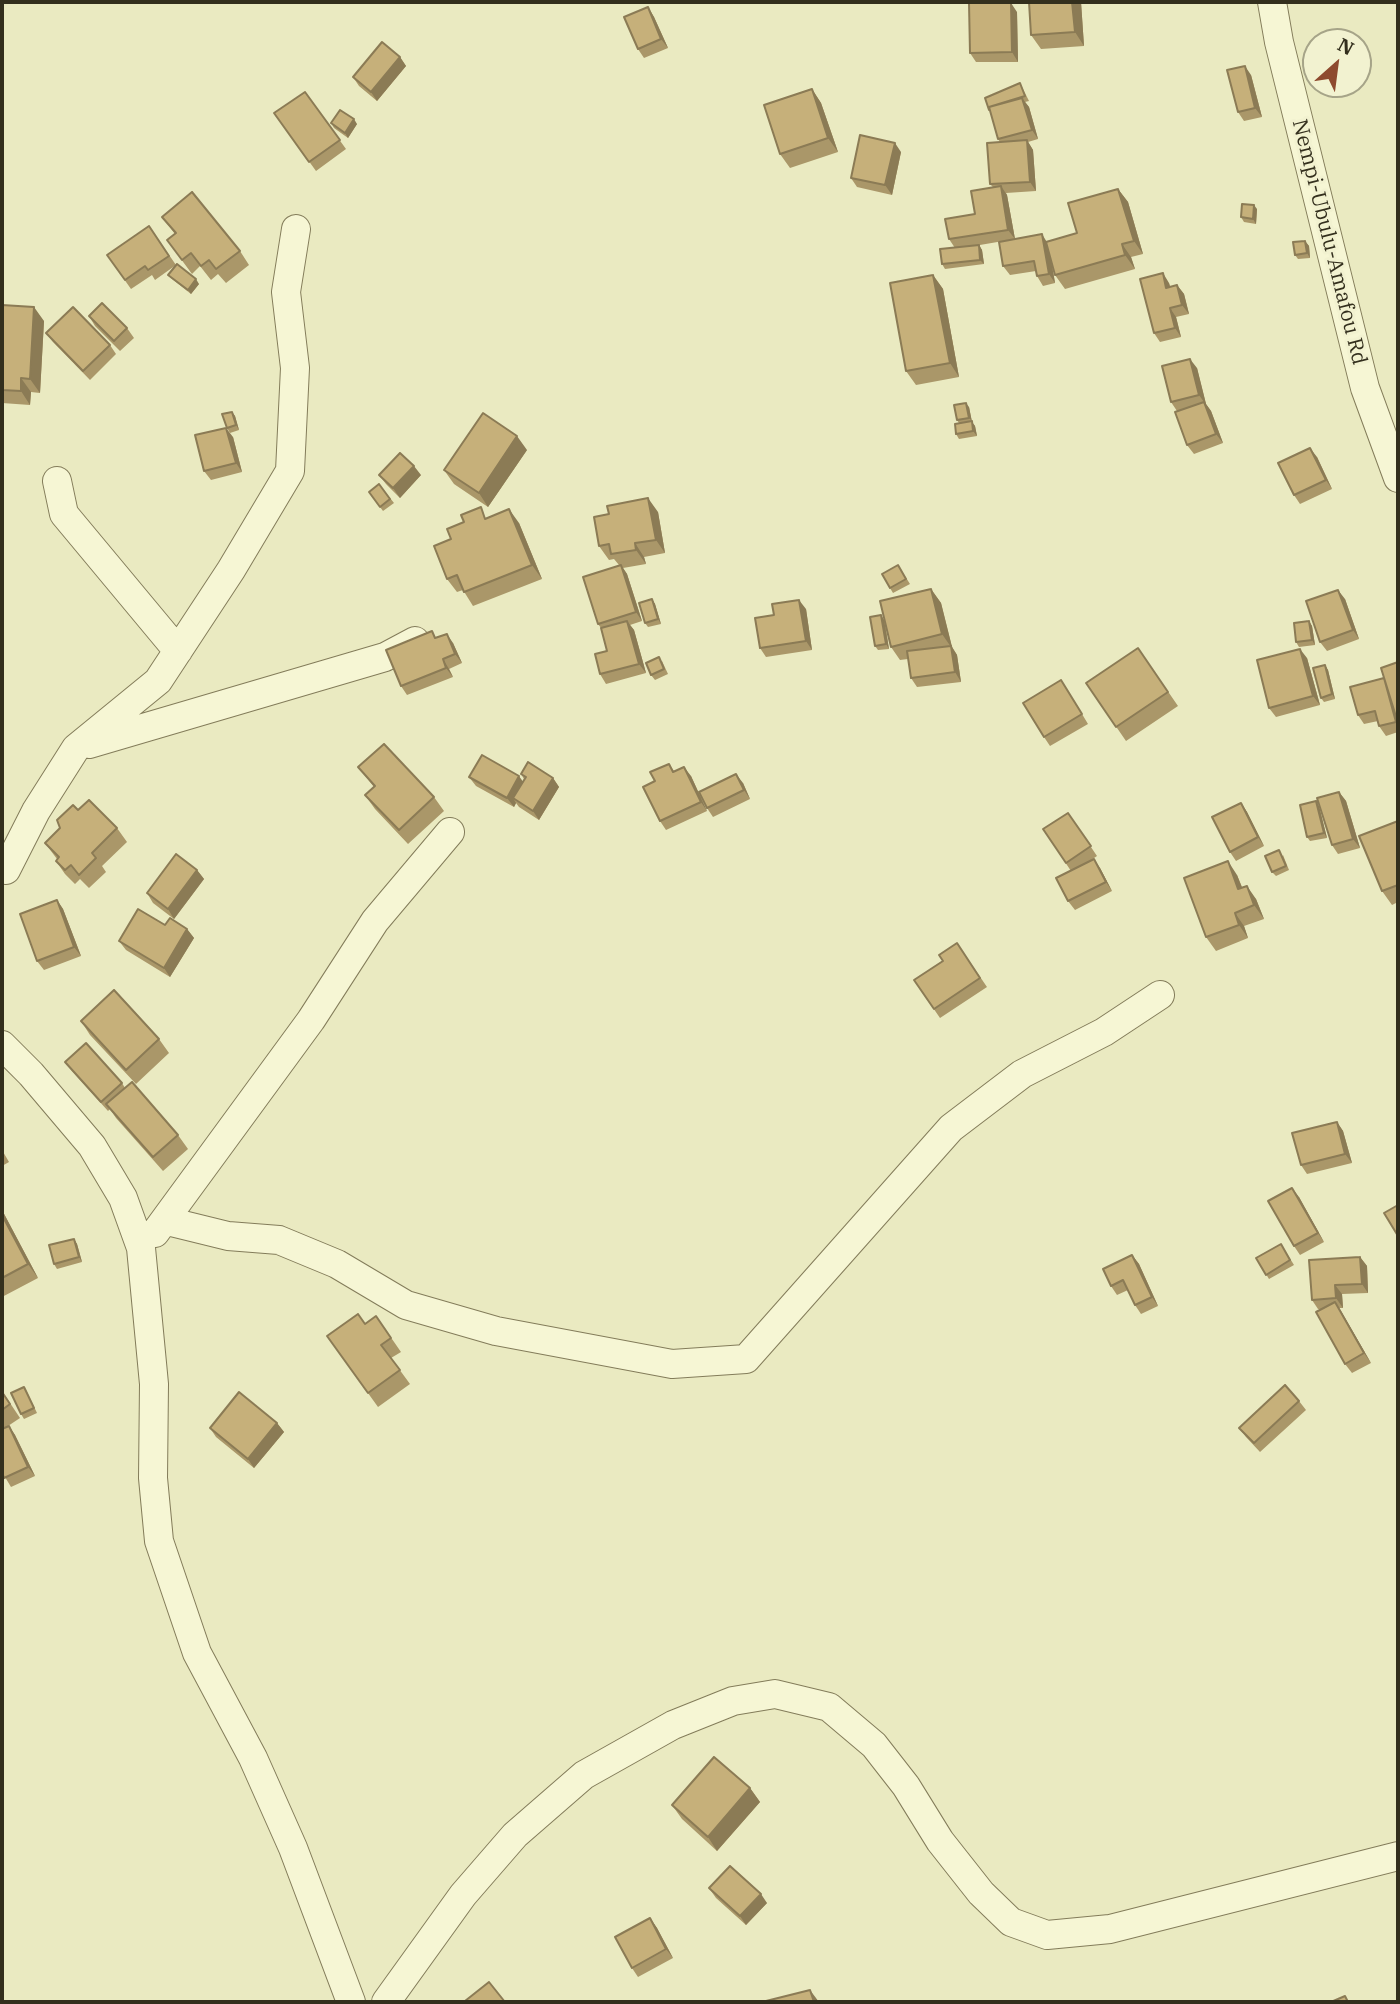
<!DOCTYPE html>
<html>
<head>
<meta charset="utf-8">
<style>
  body { margin:0 }
  #map { position:relative; width:1400px; height:2004px; overflow:hidden; background:#eaeac1; font-family:"IBM Plex Serif",serif }
  canvas { display:block }
  .frame { position:absolute; inset:0; border:4px solid #332f1d; pointer-events:none }
  .north { position:absolute; left:1302px; top:28px; width:70px; height:70px; box-sizing:border-box; background:#f2f2d0; border:2px solid #a6a488; border-radius:50%; rotate:28deg; font-size:19px; font-weight:700; line-height:28px; text-align:center; color:#332f1d }
  .north::after { content:''; display:block; margin:auto; width:24px; height:32px; background:#8e4a2e; clip-path:polygon(50% 0,100% 100%,50% 72%,0 100%) }
</style>
</head>
<body>
<div id="map">
<canvas width="1400" height="2004"></canvas>
<div class="frame"></div>
<div class="north">N</div>
</div>
<script>
const context = document.querySelector('canvas').getContext('2d');
context.lineJoin = 'round';
function poly(rows) {
  const path = new Path2D();
  for (const r of rows) {
    path.moveTo(r[0], r[1]);
    for (let i = 2; i < r.length; i += 2) path.lineTo(r[i], r[i + 1]);
  }
  return path;
}
function stroke(path, color, width, dash) {
  context.strokeStyle = color;
  context.lineWidth = width;
  context.lineCap = dash ? 'butt' : 'round';
  context.setLineDash(dash || []);
  context.stroke(path);
}
function paint(path, color) {
  context.fillStyle = color;
  context.fill(path, 'evenodd');
}
function drawText(font, color, halo, rows, align = 'center') {
  context.font = font + ' "IBM Plex Serif",serif';
  context.lineWidth = 6;
  context.setLineDash([]);
  context.textBaseline = 'middle';
  context.strokeStyle = halo;
  context.fillStyle = color;
  for (const [text, x, y, turn = 0] of rows) {
    context.save();
    context.translate(x, y);
    context.rotate((+turn || 0) * Math.PI / 180);
    context.textAlign = isNaN(turn) ? turn : align;
    if (halo) context.strokeText(text, 0, 0);
    context.fillText(text, 0, 0);
    context.restore();
  }
}
const minor = poly([
  [1272,2,1279,42,1365,388,1398,478],
  [57,481,64,514,178,651],
  [89,744,385,657,415,641],
  [6,870,36,811,76,748,158,681,231,570,290,471,295,368,286,292,296,229],
  [2,1045,31,1074,92,1146,123,1198,141,1248,154,1384,153,1478,159,1541,197,1653,253,1758,293,1848,351,2002],
  [167,1221,228,1236,279,1240,337,1264,406,1305,496,1331,672,1364,746,1359,951,1128,1022,1074,1104,1032,1160,995],
  [155,1233,311,1020,375,921,450,832],
  [386,2002,463,1895,515,1835,584,1775,673,1725,733,1701,775,1694,829,1707,874,1745,906,1786,940,1841,981,1893,1011,1922,1047,1935,1110,1929,1398,1856]
]);
const wall = poly([
  [1029,2,1081,2,1084,46,1041,49,1031,35],
  [648,7,654,17,668,48,644,58,638,49],
  [1017,12,1018,62,976,62,970,53],
  [400,57,406,66,377,101,359,86,353,77],
  [1251,75,1262,117,1244,121,1238,112],
  [1020,83,1029,101,1025,102,1029,107,1038,139,1028,142,1033,150,1036,191,1006,193,1007,195,1015,239,974,246,979,245,982,250,984,264,945,269,942,264,955,248,949,239,975,214,993,187,990,184,1000,142,998,139],
  [812,89,821,103,838,152,790,168,780,154],
  [305,92,346,149,316,171,274,113],
  [331,123,357,124,348,138,334,128],
  [901,152,892,195,857,187,851,178],
  [1118,189,1128,202,1143,254,1131,257,1135,269,1065,289,1055,275,1052,263,1055,283,1043,286,1037,276,1036,271,1010,275,1003,266,1047,242,1077,233],
  [1257,209,1256,224,1244,222,1241,217],
  [162,217,240,251,249,265,226,283,218,274,211,280,200,266,192,274,167,240,175,234],
  [149,226,176,265,155,280,152,275,131,289,107,255],
  [1305,241,1309,246,1310,258,1298,259,1295,255],
  [168,275,199,284,191,294,172,279],
  [933,275,943,289,959,377,916,385,906,371],
  [1169,283,1170,287,1177,285,1184,294,1189,314,1176,317,1181,337,1160,342,1154,333],
  [2,305,44,321,40,393,31,392,30,405,2,403],
  [89,316,127,328,134,338,120,351,95,326],
  [46,333,110,345,116,354,90,380,53,342],
  [1197,368,1206,404,1211,411,1223,443,1194,454,1187,445,1177,411,1171,402],
  [969,407,972,422,975,426,977,436,959,439,956,434,959,423,957,420],
  [232,412,235,416,239,430,230,433,227,428],
  [233,437,242,472,211,480,204,471],
  [527,450,488,507,454,484,444,470],
  [1317,457,1332,489,1300,504,1294,495],
  [379,475,421,475,400,498,386,484],
  [379,484,394,503,383,511,369,492],
  [658,512,665,553,644,557,646,564,623,568,627,574,642,621,630,625,634,630,646,673,606,684,600,674,607,651,601,628,598,624,619,565,614,559,609,560,599,546],
  [488,517,519,523,542,579,473,606,463,590,457,592,447,579,451,539],
  [898,565,910,584,893,593,890,588],
  [931,589,941,603,952,647,957,655,961,682,917,687,911,678,908,659,900,660,891,647,885,621,889,649,878,650,875,646,881,615,884,620],
  [652,599,655,604,661,624,648,627,645,623],
  [1345,599,1359,639,1327,651,1320,642],
  [806,609,812,650,766,657,760,648],
  [1309,621,1312,626,1315,645,1299,647,1296,642],
  [437,638,453,643,462,663,449,669,453,677,407,695,401,686],
  [1138,648,1178,706,1126,741,1086,683],
  [1307,658,1320,705,1276,717,1269,708],
  [662,661,668,674,655,680,651,675],
  [1398,662,1398,732,1386,736,1379,726,1378,721,1364,724,1358,715,1384,678],
  [1325,665,1328,670,1335,699,1324,702,1321,698],
  [1067,689,1088,724,1050,746,1044,737],
  [669,764,674,771,691,776,707,811,666,830,660,821,655,781],
  [358,767,434,797,444,811,408,844,375,809,365,795,374,787],
  [521,774,553,778,559,787,539,820,519,807,516,803,514,807,476,786,469,777,523,781,524,779],
  [743,783,750,799,713,817,707,808],
  [1339,792,1346,801,1360,848,1338,854,1332,845],
  [1241,803,1247,812,1264,846,1236,861,1230,852],
  [1319,806,1327,838,1310,841,1307,837],
  [78,810,117,828,127,842,102,866,106,872,89,888,80,879,75,884,65,874,56,861,57,859,45,843],
  [1068,813,1097,856,1088,862,1100,868,1112,891,1075,910,1068,901,1071,871,1043,829],
  [1398,821,1398,902,1392,905,1382,891],
  [1283,855,1289,870,1276,876,1272,872],
  [197,870,204,879,174,919,153,903,147,893],
  [1237,875,1242,887,1256,899,1264,919,1244,926,1248,938,1216,951,1206,937],
  [57,900,63,909,81,956,44,970,37,961],
  [165,925,187,929,194,938,170,977,126,950,119,941],
  [957,943,987,987,940,1018,914,980,943,961],
  [81,1021,159,1039,169,1053,136,1084,90,1035],
  [65,1062,122,1083,125,1088,178,1135,188,1149,163,1171,116,1118,110,1109,108,1111,72,1071],
  [1337,1122,1343,1131,1352,1163,1307,1174,1301,1165],
  [2,1150,9,1162,2,1166],
  [1299,1197,1324,1242,1300,1255,1294,1246],
  [2,1210,38,1278,2,1297],
  [74,1239,77,1244,82,1262,57,1269,54,1264],
  [1281,1244,1294,1265,1269,1279,1256,1258],
  [1132,1255,1139,1264,1158,1306,1141,1314,1135,1305,1128,1290,1117,1295,1111,1286],
  [1360,1257,1367,1266,1368,1293,1342,1294,1343,1308,1339,1308,1371,1363,1352,1373,1345,1364,1322,1309,1318,1309,1312,1300],
  [376,1316,401,1352,391,1358,410,1384,378,1407,327,1336,365,1324],
  [2,1391,20,1418,8,1426,9,1426,15,1435,35,1476,11,1487,2,1472],
  [27,1392,37,1413,24,1419,21,1414],
  [1299,1401,1306,1410,1260,1452,1246,1437,1239,1428],
  [277,1423,284,1432,254,1468,216,1437,210,1428],
  [750,1788,760,1802,717,1851,682,1819,672,1805],
  [709,1888,767,1903,746,1925,716,1898],
  [650,1918,657,1928,673,1958,638,1977,632,1968]
]);
const shadedWall = poly([
  [1072,2,1081,2,1084,46,1075,32],
  [1011,3,1017,12,1018,62,1012,52],
  [648,7,654,17,668,48,661,39],
  [400,57,406,66,377,101,371,92],
  [1245,66,1251,75,1262,117,1255,108],
  [812,89,821,103,838,152,828,138],
  [1022,98,1029,107,1038,139,1032,130],
  [354,119,357,124,348,138,345,133],
  [1027,140,1033,150,1036,191,1030,182],
  [895,143,901,152,892,195,885,185],
  [1001,186,1007,195,1015,239,1008,230],
  [1118,189,1128,202,1143,254,1134,241],
  [1254,205,1257,209,1256,224,1253,219],
  [1042,234,1048,244,1055,283,1049,274],
  [1305,241,1309,246,1310,258,1307,253],
  [1122,244,1131,257,1135,269,1125,255],
  [979,245,982,250,984,264,980,260],
  [1163,273,1169,283,1173,297,1166,288],
  [933,275,943,289,959,377,950,363],
  [196,279,199,284,191,294,188,290],
  [1177,285,1184,294,1189,314,1182,305],
  [34,307,44,321,40,393,30,379],
  [1170,308,1176,317,1181,337,1175,328],
  [1190,359,1197,368,1206,404,1211,411,1223,443,1216,434,1204,402,1199,395],
  [21,378,31,392,30,405,21,391],
  [966,403,969,407,972,422,975,426,977,436,973,431,972,421,969,418],
  [232,412,235,416,239,430,236,425],
  [226,428,233,437,242,472,236,463],
  [517,436,527,450,488,507,479,493],
  [1310,448,1317,457,1332,489,1326,480],
  [414,466,421,475,400,498,393,488],
  [648,498,658,512,665,553,656,540],
  [509,509,519,523,542,579,532,565],
  [635,543,644,557,646,564,636,550],
  [621,565,627,574,642,621,636,612],
  [931,589,941,603,952,647,957,655,961,682,955,672,951,647,942,634],
  [1338,590,1345,599,1359,639,1353,630],
  [652,599,655,604,661,624,658,619],
  [799,600,806,609,812,650,806,641],
  [881,615,884,620,889,649,886,644],
  [627,621,634,630,646,673,639,664],
  [1309,621,1312,626,1315,645,1312,640],
  [447,634,453,643,462,663,455,654],
  [1300,649,1307,658,1320,705,1313,696],
  [443,659,449,669,453,677,446,668],
  [1325,665,1328,670,1335,699,1332,694],
  [1384,678,1398,717,1398,726,1396,722],
  [684,767,691,776,707,811,701,802],
  [736,774,743,783,750,799,744,790],
  [519,776,526,786,513,798,516,803,514,807,507,798],
  [553,778,559,787,539,820,533,811],
  [1339,792,1346,801,1360,848,1353,839],
  [1316,801,1319,806,1327,838,1324,833],
  [1241,803,1247,812,1264,846,1258,837],
  [1094,859,1100,868,1112,891,1106,882],
  [1228,861,1237,875,1248,903,1238,889],
  [197,870,204,879,174,919,168,909],
  [1247,886,1256,899,1264,919,1254,905],
  [57,900,63,909,81,956,74,947],
  [1235,913,1244,926,1248,938,1239,925],
  [187,929,194,938,170,977,164,968],
  [1337,1122,1343,1131,1352,1163,1345,1154],
  [1292,1188,1299,1197,1324,1242,1318,1233],
  [2,1210,38,1278,28,1264,2,1215],
  [74,1239,77,1244,82,1262,79,1257],
  [1132,1255,1139,1264,1158,1306,1152,1297],
  [1360,1257,1367,1266,1368,1293,1362,1284],
  [1335,1285,1342,1294,1343,1308,1336,1298],
  [1335,1302,1341,1311,1371,1363,1364,1353],
  [277,1423,284,1432,254,1468,248,1459],
  [9,1426,15,1435,35,1476,28,1467],
  [750,1788,760,1802,717,1851,708,1837],
  [761,1894,767,1903,746,1925,740,1916],
  [650,1918,657,1928,673,1958,666,1949],
  [810,1990,819,2002,814,2002]
]);
const building = poly([
  [1029,2,1072,2,1075,32,1031,35,1029,2],
  [969,3,1011,3,1012,52,970,53,969,3],
  [648,7,661,39,638,49,624,17,648,7],
  [382,42,400,57,371,92,353,77,382,42],
  [1245,66,1255,108,1238,112,1227,70,1245,66],
  [1020,83,1025,96,989,107,989,110,985,98,1020,83],
  [812,89,828,138,780,154,764,105,812,89],
  [305,92,340,140,309,162,274,113,305,92],
  [1022,98,1032,130,998,139,989,107,1022,98],
  [340,110,354,119,345,133,331,123,340,110],
  [860,135,895,143,885,185,851,178,860,135],
  [1027,140,1030,182,990,184,987,143,1027,140],
  [1001,186,1008,230,949,239,945,219,975,214,971,191,1001,186],
  [1118,189,1134,241,1122,244,1125,255,1055,275,1046,242,1077,233,1068,203,1118,189],
  [192,192,240,251,216,269,209,260,201,266,191,253,182,260,167,240,176,233,162,217,192,192],
  [1242,204,1254,205,1253,219,1241,217,1242,204],
  [149,226,169,256,148,270,145,266,125,280,107,255,149,226],
  [1042,234,1049,274,1037,276,1034,261,1003,266,999,242,1042,234],
  [1305,241,1307,253,1295,255,1293,242,1305,241],
  [979,245,980,260,942,264,940,249,979,245],
  [177,264,196,279,188,290,168,275,177,264],
  [1163,273,1166,288,1177,285,1182,305,1170,308,1175,328,1154,333,1140,279,1163,273],
  [933,275,950,363,906,371,890,283,933,275],
  [102,303,127,328,114,341,89,316,102,303],
  [2,305,34,307,30,379,21,378,21,391,2,390,2,305],
  [73,307,110,345,83,371,46,333,73,307],
  [1190,359,1199,395,1171,402,1162,366,1190,359],
  [1204,402,1216,434,1187,445,1175,412,1204,402],
  [966,403,969,418,957,420,954,405,966,403],
  [232,412,236,425,227,428,222,414,232,412],
  [483,413,517,436,479,493,444,470,483,413],
  [972,421,973,431,956,434,955,424,972,421],
  [226,428,236,463,204,471,195,435,226,428],
  [1310,448,1326,480,1294,495,1278,463,1310,448],
  [400,453,414,466,393,488,379,475,400,453],
  [379,484,390,499,380,507,369,492,379,484],
  [648,498,656,540,635,543,636,550,611,554,609,544,599,546,594,517,609,514,607,506,648,498],
  [481,507,485,519,509,509,532,565,464,592,457,575,447,579,434,546,451,539,447,529,464,522,461,515,481,507],
  [621,565,636,612,598,624,583,577,621,565],
  [898,565,906,579,890,588,882,574,898,565],
  [931,589,942,634,891,647,880,601,931,589],
  [1338,590,1353,630,1320,642,1306,601,1338,590],
  [652,599,658,619,645,623,639,603,652,599],
  [799,600,806,641,760,648,755,618,774,615,772,604,799,600],
  [881,615,886,644,875,646,870,617,881,615],
  [627,621,639,664,600,674,595,654,607,651,601,628,627,621],
  [1309,621,1312,640,1296,642,1294,623,1309,621],
  [432,631,435,638,447,634,455,654,443,659,446,668,401,686,386,650,432,631],
  [951,646,955,672,911,678,907,651,951,646],
  [1138,648,1168,692,1116,727,1086,683,1138,648],
  [1300,649,1313,696,1269,708,1257,660,1300,649],
  [659,657,664,669,651,675,646,663,659,657],
  [1398,662,1398,723,1381,668,1398,662],
  [1325,665,1332,694,1321,698,1313,668,1325,665],
  [1384,678,1396,722,1379,726,1375,711,1358,715,1350,687,1384,678],
  [1061,680,1082,714,1044,737,1023,703,1061,680],
  [384,744,434,797,399,830,365,795,375,786,358,767,384,744],
  [482,755,519,776,507,798,469,777,482,755],
  [528,762,553,778,533,811,513,798,526,777,521,774,528,762],
  [669,764,673,772,684,767,701,802,660,821,643,787,655,781,650,772,669,764],
  [736,774,744,790,707,808,699,792,736,774],
  [1339,792,1353,839,1332,845,1317,798,1339,792],
  [89,800,117,828,92,853,96,858,79,875,71,865,65,870,56,861,59,857,45,843,60,828,57,820,73,805,78,810,89,800],
  [1316,801,1324,833,1307,837,1300,805,1316,801],
  [1241,803,1258,837,1230,852,1212,817,1241,803],
  [1068,813,1091,846,1066,863,1043,829,1068,813],
  [1398,821,1398,885,1382,891,1359,836,1398,821],
  [1279,850,1286,866,1272,872,1265,856,1279,850],
  [176,854,197,870,168,909,147,893,176,854],
  [1094,859,1106,882,1068,901,1056,878,1094,859],
  [1228,861,1238,889,1247,886,1254,905,1235,913,1239,925,1206,937,1184,878,1228,861],
  [57,900,74,947,37,961,20,914,57,900],
  [138,909,165,925,170,918,187,929,164,968,119,941,138,909],
  [957,943,980,978,934,1009,914,980,943,961,939,955,957,943],
  [114,990,159,1039,126,1070,81,1021,114,990],
  [86,1043,122,1083,101,1102,65,1062,86,1043],
  [132,1082,178,1135,153,1157,106,1104,132,1082],
  [1337,1122,1345,1154,1301,1165,1292,1133,1337,1122],
  [1292,1188,1318,1233,1294,1246,1268,1201,1292,1188],
  [1398,1205,1398,1236,1384,1213,1398,1205],
  [2,1215,28,1264,2,1278,2,1215],
  [74,1239,79,1257,54,1264,49,1245,74,1239],
  [1281,1244,1290,1260,1266,1275,1256,1258,1281,1244],
  [1132,1255,1152,1297,1135,1305,1123,1280,1111,1286,1103,1269,1132,1255],
  [1360,1257,1362,1284,1335,1285,1336,1298,1312,1300,1309,1260,1360,1257],
  [1335,1302,1364,1353,1345,1364,1316,1312,1335,1302],
  [358,1314,365,1324,376,1316,391,1338,381,1345,400,1370,368,1393,327,1336,358,1314],
  [1285,1385,1299,1401,1254,1443,1239,1428,1285,1385],
  [24,1387,34,1408,21,1414,11,1393,24,1387],
  [2,1392,10,1404,2,1410,2,1392],
  [239,1392,277,1423,248,1459,210,1428,239,1392],
  [9,1426,28,1467,4,1478,2,1472,2,1429,9,1426],
  [714,1757,750,1788,708,1837,672,1805,714,1757],
  [730,1866,761,1894,740,1916,709,1888,730,1866],
  [650,1918,666,1949,632,1968,615,1937,650,1918],
  [489,1982,505,2002,466,2002,465,2001,489,1982],
  [810,1990,814,2002,762,2002,810,1990],
  [1345,1996,1348,2002,1331,2002,1345,1996]
]);
const streetNames = [
  ["Nempi-Ubulu-Amafou Rd",1329,242,76]
];
stroke(minor, '#837c5a', 30);
stroke(minor, '#f6f6d4', 28);
paint(wall, '#aa9769');
paint(shadedWall, '#8b7b55');
paint(building, '#c6b07a');
stroke(building, '#8b7b55', 2);
drawText('21px', '#332f1d', '#f2f2d0', streetNames);
</script>
</body>
</html>
